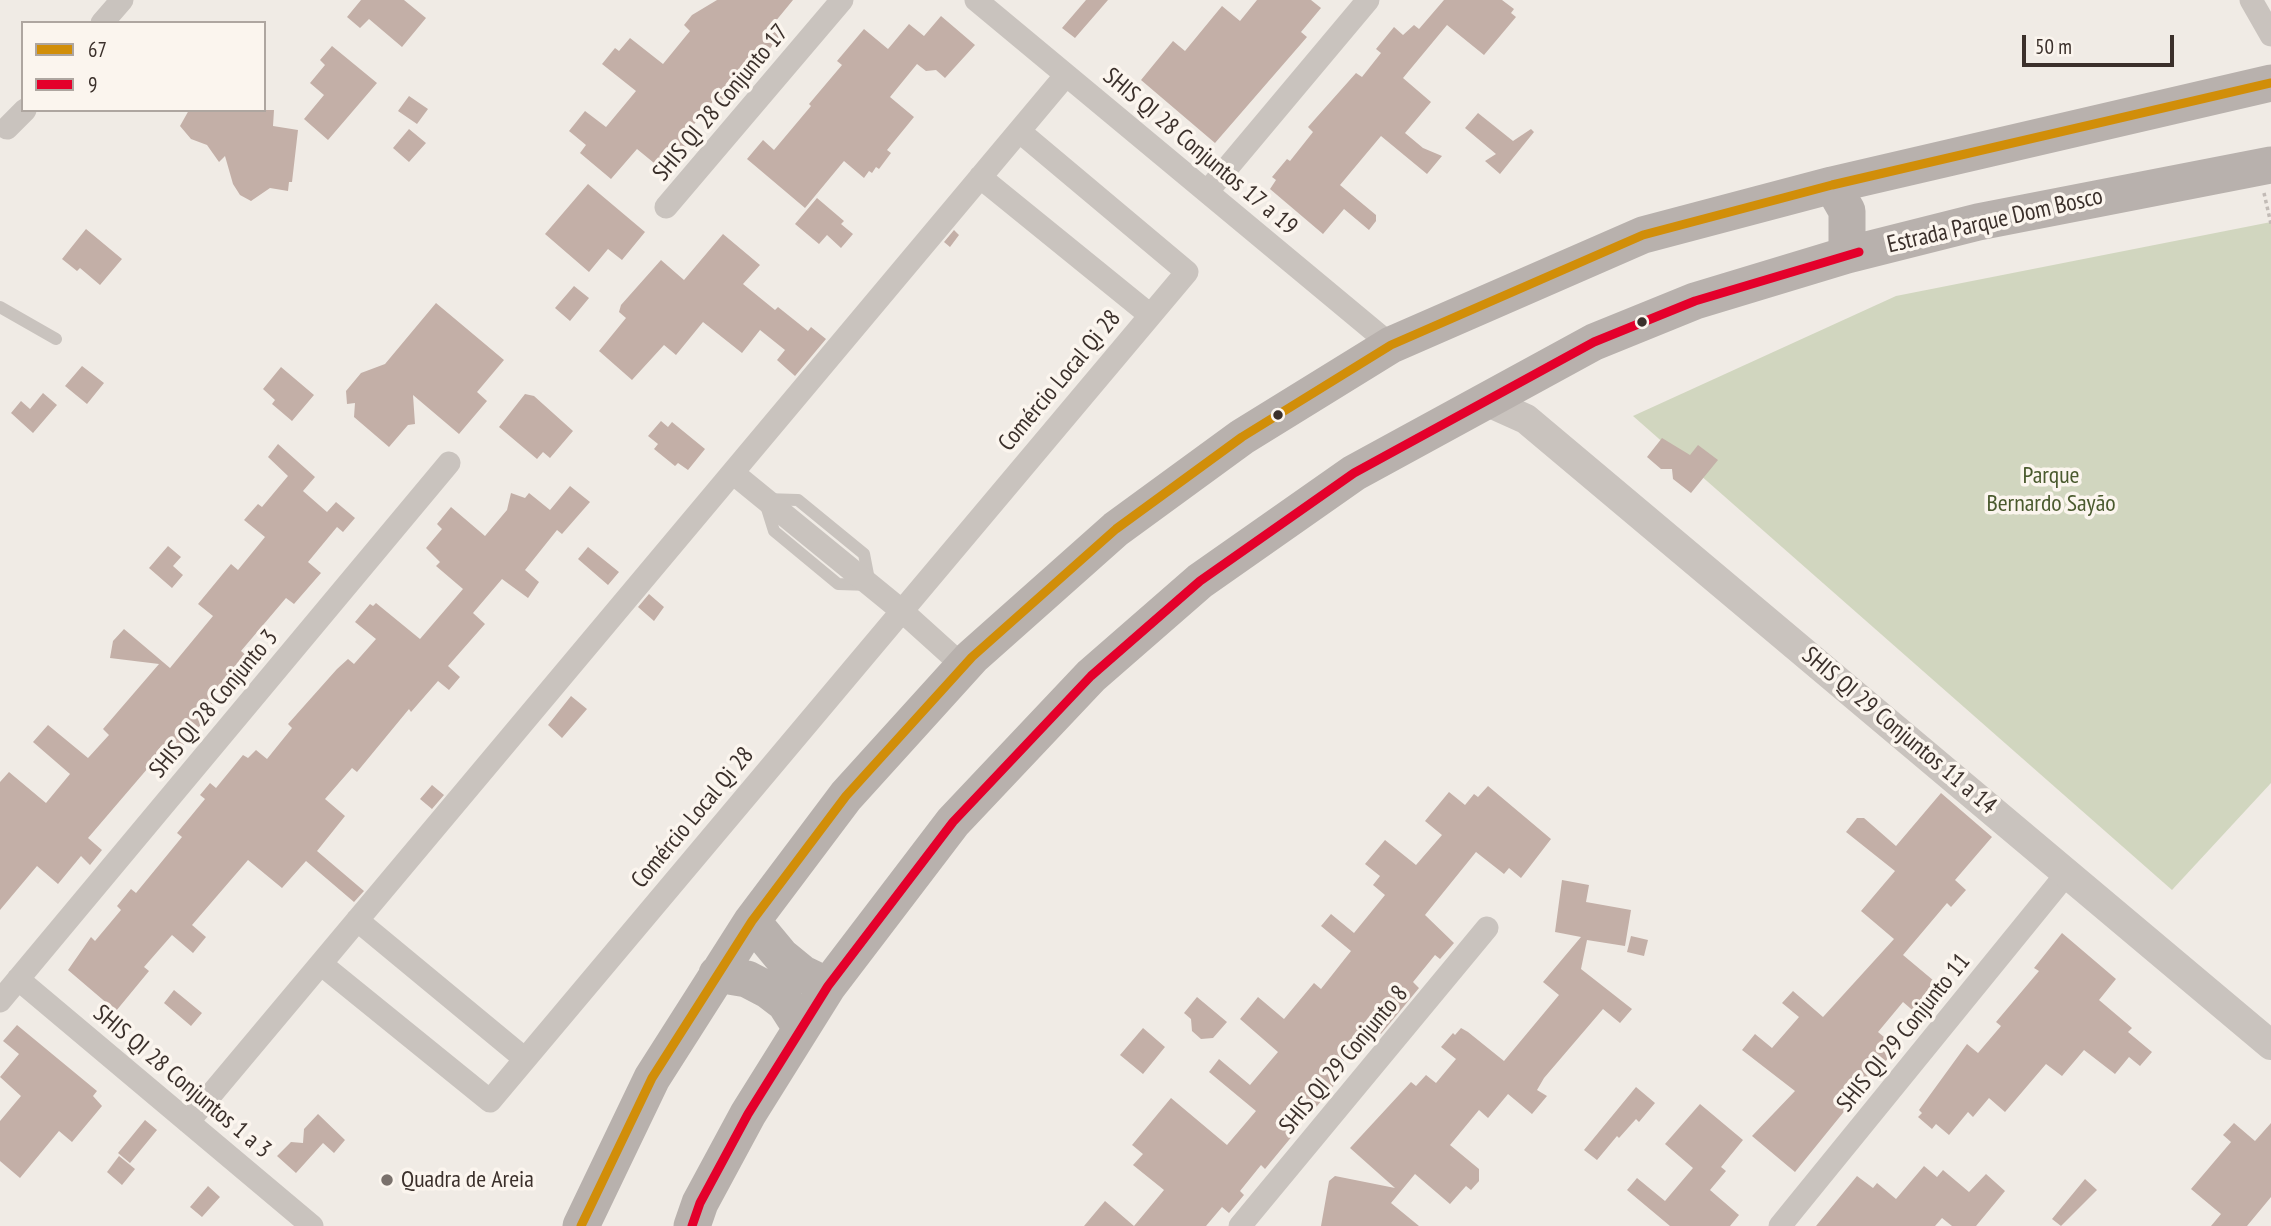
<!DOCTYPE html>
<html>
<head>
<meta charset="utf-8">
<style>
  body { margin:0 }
  #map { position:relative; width:2271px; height:1226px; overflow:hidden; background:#f0ebe5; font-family:"PT Sans Narrow",sans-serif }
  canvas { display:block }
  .legend { position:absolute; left:21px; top:21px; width:245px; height:91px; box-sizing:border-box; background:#fbf5ee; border:2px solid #aea6a0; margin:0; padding:9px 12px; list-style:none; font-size:21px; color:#3b302b }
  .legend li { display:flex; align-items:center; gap:14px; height:35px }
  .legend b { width:35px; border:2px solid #aea6a0 }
  .scale { position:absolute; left:2022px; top:35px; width:152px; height:32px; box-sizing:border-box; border:4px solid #3b302b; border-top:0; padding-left:9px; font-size:21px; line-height:24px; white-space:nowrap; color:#3b302b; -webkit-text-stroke:5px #fbf5ee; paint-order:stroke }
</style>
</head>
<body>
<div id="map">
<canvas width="2271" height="1226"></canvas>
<ul class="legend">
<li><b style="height:9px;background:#d18e09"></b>67</li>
<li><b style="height:9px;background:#e4002b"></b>9</li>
</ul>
<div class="scale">50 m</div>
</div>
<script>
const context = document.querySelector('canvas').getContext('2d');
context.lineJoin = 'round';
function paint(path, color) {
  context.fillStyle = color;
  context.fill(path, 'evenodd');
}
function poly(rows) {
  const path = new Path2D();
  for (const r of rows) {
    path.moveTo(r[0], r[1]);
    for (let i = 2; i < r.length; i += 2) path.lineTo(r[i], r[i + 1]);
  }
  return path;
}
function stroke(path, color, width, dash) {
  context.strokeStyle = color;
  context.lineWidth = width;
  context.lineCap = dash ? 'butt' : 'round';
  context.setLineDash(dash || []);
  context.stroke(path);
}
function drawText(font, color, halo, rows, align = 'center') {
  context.font = font + ' "PT Sans Narrow",sans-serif';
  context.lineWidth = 7;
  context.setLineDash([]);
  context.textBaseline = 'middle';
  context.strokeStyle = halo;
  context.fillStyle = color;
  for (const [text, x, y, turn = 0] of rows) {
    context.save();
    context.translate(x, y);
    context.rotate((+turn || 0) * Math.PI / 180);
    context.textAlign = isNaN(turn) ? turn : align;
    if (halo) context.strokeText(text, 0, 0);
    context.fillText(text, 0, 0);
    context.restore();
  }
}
const green = poly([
  [2271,222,2271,783,2172,890,1633,416,1896,296]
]);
const building = poly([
  [361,0,404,0,426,18,402,47,369,19,360,28,347,17],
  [717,0,793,0,770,28,780,37,729,94,720,102,715,99,680,141,686,146,665,172,637,149,611,179,580,153,586,145,569,131,585,111,606,127,636,91,602,64,615,48,619,51,630,38,663,64,690,31,684,25,692,15],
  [1086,0,1108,0,1075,38,1062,28],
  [1257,0,1311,0,1321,8,1301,32,1307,37,1215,143,1141,80,1173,41,1185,51,1222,6,1240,21],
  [1444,0,1502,0,1514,9,1511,13,1516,17,1484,55,1447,25,1403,78,1431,102,1405,133,1423,148,1442,156,1427,174,1381,136,1340,185,1376,215,1376,221,1369,230,1344,209,1323,234,1270,189,1276,180,1272,177,1287,159,1290,161,1313,132,1308,127,1356,73,1362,77,1381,53,1376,49,1394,27,1403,35,1414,25,1419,29],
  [941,16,975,45,945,78,936,70,926,71,917,64,890,97,914,117,887,150,891,153,879,169,876,167,872,173,869,171,864,178,844,161,805,208,747,159,763,140,774,150,811,106,809,104,842,65,837,61,864,29,888,49,909,24,924,36],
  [332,46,377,83,328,140,304,119,324,95,310,83,325,65,320,60],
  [409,96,428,109,417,124,398,111],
  [189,110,274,110,273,126,298,130,292,182,289,182,288,191,270,188,251,201,240,195,233,184,225,156,219,162,207,145,191,139,180,126],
  [1478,113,1513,141,1531,129,1534,132,1500,174,1485,161,1496,154,1465,128],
  [409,129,426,143,409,162,393,148],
  [588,184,645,232,622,260,608,249,589,272,545,234],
  [817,198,844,221,841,224,853,234,841,248,827,235,819,244,795,224],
  [86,229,122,259,100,285,80,268,77,271,62,259],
  [954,230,959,235,950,247,944,242],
  [723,234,760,265,743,284,775,310,778,307,808,331,811,327,826,339,795,376,777,360,785,350,760,330,742,353,703,322,676,355,664,345,632,380,599,351,626,318,619,312,621,305,661,260,684,280],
  [574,286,589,298,570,321,555,308],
  [436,303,504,360,477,392,487,401,459,434,413,395,415,424,408,425,389,447,354,417,355,403,347,404,346,391,361,373,385,364],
  [82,366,104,383,87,404,65,386],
  [281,367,314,395,292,421,272,404,275,400,263,389],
  [43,393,57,405,33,433,11,413,21,401,30,409],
  [525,394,534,396,573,431,550,458,543,452,537,459,499,427],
  [661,421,668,427,672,422,705,449,688,470,678,463,675,466,654,449,658,444,648,436],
  [1662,438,1690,455,1698,445,1718,460,1691,493,1673,479,1672,469,1661,469,1647,457],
  [278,444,315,477,303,491,327,512,336,502,355,518,343,532,337,527,308,562,321,573,294,604,286,598,241,651,253,661,242,674,236,668,208,700,216,707,169,762,160,754,88,838,102,850,90,865,81,856,58,884,37,866,0,910,0,782,9,772,46,803,70,774,33,742,48,725,88,758,109,735,103,729,159,664,110,658,113,641,124,629,170,668,213,616,198,604,231,564,238,570,265,537,244,520,258,504,262,507,288,476,268,457],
  [570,486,590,502,562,534,557,530,525,570,539,582,528,598,502,579,473,613,485,624,448,666,460,677,449,690,438,681,411,712,409,709,357,772,352,768,325,799,345,816,317,851,364,891,354,902,306,861,282,888,248,860,192,925,206,937,193,953,172,935,144,967,149,971,116,1011,68,970,91,937,95,941,121,910,117,906,131,889,136,893,182,837,177,833,205,799,200,795,210,783,216,788,243,755,248,758,256,750,267,759,292,728,288,724,337,669,348,659,354,664,376,639,355,622,370,604,373,606,376,603,420,639,463,589,436,566,440,562,426,548,442,529,437,524,451,507,485,536,507,510,511,493,525,498,529,493,550,510],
  [168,546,181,557,173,566,183,575,172,588,149,568],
  [588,547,619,572,608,585,578,559],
  [649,594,664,607,654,621,638,607],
  [571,696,587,709,562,738,548,725],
  [432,785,444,795,432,809,420,799],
  [1488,786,1551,839,1521,878,1509,868,1504,874,1476,852,1425,915,1454,943,1440,959,1435,955,1413,982,1419,988,1381,1034,1371,1026,1333,1074,1336,1083,1265,1169,1261,1165,1240,1191,1244,1195,1229,1213,1222,1207,1206,1226,1084,1226,1105,1201,1134,1226,1164,1190,1133,1165,1143,1154,1132,1145,1171,1098,1227,1145,1256,1111,1209,1072,1219,1059,1250,1085,1278,1052,1240,1019,1258,997,1284,1019,1314,983,1321,989,1351,951,1321,926,1331,914,1354,933,1385,895,1373,885,1380,876,1365,864,1385,840,1416,865,1442,835,1425,821,1449,792,1465,805,1474,794,1478,797],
  [1941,793,1992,837,1955,880,1966,890,1951,907,1947,903,1903,955,1940,986,1917,1014,1903,1002,1878,1032,1897,1048,1871,1078,1868,1076,1847,1100,1851,1103,1795,1172,1752,1136,1795,1091,1742,1050,1755,1034,1772,1048,1799,1017,1782,1003,1793,991,1823,1017,1894,939,1861,911,1895,871,1846,832,1857,818,1864,818,1896,846],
  [1562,880,1589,885,1586,902,1631,910,1625,946,1587,940,1581,969,1632,1009,1620,1023,1603,1009,1544,1078,1537,1090,1547,1096,1532,1114,1508,1094,1488,1118,1479,1110,1450,1145,1479,1169,1479,1181,1471,1190,1466,1186,1450,1204,1415,1174,1391,1203,1419,1226,1321,1226,1329,1181,1335,1176,1395,1188,1350,1148,1411,1082,1416,1086,1426,1075,1436,1083,1456,1059,1441,1047,1453,1033,1455,1035,1461,1028,1468,1032,1504,1061,1559,995,1543,982,1581,937,1555,932],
  [2062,933,2116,979,2099,1000,2132,1028,2128,1032,2152,1052,2140,1066,2129,1057,2115,1074,2084,1050,2062,1076,2046,1064,2005,1112,1989,1098,1973,1117,1968,1112,1949,1135,1936,1124,1932,1129,1918,1117,1922,1113,1919,1110,1967,1044,1978,1053,2001,1026,1996,1022,2039,971,2034,968],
  [1631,936,1648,940,1644,956,1627,952],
  [174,990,202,1013,191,1026,164,1003],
  [1197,997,1227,1022,1213,1038,1201,1039,1192,1031,1191,1019,1184,1013],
  [17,1025,97,1091,93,1096,102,1106,72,1142,59,1131,20,1178,0,1161,0,1121,21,1096,0,1077,19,1054,3,1041],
  [1143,1028,1165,1047,1143,1074,1120,1055],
  [1636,1087,1655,1103,1639,1122,1636,1119,1619,1138,1617,1136,1597,1160,1584,1150],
  [1700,1104,1743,1140,1721,1167,1726,1171,1710,1190,1739,1215,1730,1226,1670,1226,1627,1190,1637,1178,1665,1201,1693,1168,1665,1144],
  [318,1114,345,1140,334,1153,323,1143,296,1173,277,1156,291,1142,303,1143,304,1129],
  [145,1120,157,1130,130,1163,118,1153],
  [2234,1123,2255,1141,2271,1123,2271,1197,2247,1226,2211,1226,2221,1214,2191,1189,2231,1142,2223,1135],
  [119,1156,135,1169,122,1185,107,1172],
  [1924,1166,1937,1177,1943,1170,1969,1192,1986,1174,2005,1191,1976,1226,1952,1226,1942,1218,1935,1226,1816,1226,1857,1176,1873,1188,1877,1183,1896,1199],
  [2085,1179,2097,1190,2061,1226,2052,1219],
  [208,1186,220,1197,202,1217,190,1207]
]);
const path = poly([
  [2264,193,2271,224]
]);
const service = poly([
  [0,307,56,339],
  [764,499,798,500,864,554,870,585,838,584,774,531,764,499]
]);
const minor = poly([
  [976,0,1391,345],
  [2251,0,2271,35],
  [102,23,122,0],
  [7,128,25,110],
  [980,177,1150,315],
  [1207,192,1368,0],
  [666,207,842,0],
  [733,473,902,611,953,657,972,657],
  [357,920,525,1059],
  [321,964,490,1101,1187,272,1019,131],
  [18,979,312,1226],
  [0,1001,449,463],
  [188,1122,1066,75],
  [1240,1226,1487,928],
  [1780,1226,2068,872]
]);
const tertiary = poly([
  [1486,401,1526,419,2271,1045]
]);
const primary = poly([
  [1832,185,1847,211,1847,255],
  [752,921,781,956,803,974,828,986],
  [717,974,747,979,768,990,785,1003,801,1028],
  [581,1226,652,1078,752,921,846,796,972,657,1116,529,1242,437,1391,345,1643,235,1832,185,2271,83],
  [692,1226,700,1203,748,1114,828,986,953,822,1091,676,1200,581,1354,473,1594,342,1695,301,1847,255,1978,222,2271,165]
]);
const bus1 = poly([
  [581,1226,652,1078,752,921,846,796,972,657,1116,529,1242,437,1391,345,1643,235,1832,185,2271,83]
]);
const bus2 = poly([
  [692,1226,700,1203,748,1114,828,986,953,822,1091,676,1200,581,1354,473,1594,342,1695,301,1859,252]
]);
const markers = [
  [1642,322,6,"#3b302b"],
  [1278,415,6,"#3b302b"],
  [387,1180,7,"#7a716c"]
];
const streetNames = [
  ["SHIS QI 28 Conjunto 17",721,103,-50],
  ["SHIS QI 28 Conjuntos 17 a 19",1200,152,40],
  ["Estrada Parque Dom Bosco",1995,221,-13],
  ["Comércio Local Qi 28",1060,381,-50],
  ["SHIS QI 28 Conjunto 3",214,704,-50],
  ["SHIS QI 29 Conjuntos 11 a 14",1899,731,40],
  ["Comércio Local Qi 28",693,818,-50],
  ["SHIS QI 29 Conjunto 11",1904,1033,-51],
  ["SHIS QI 29 Conjunto 8",1344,1060,-50],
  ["SHIS QI 28 Conjuntos 1 a 3",182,1082,40]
];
const parkNames = [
  ["Parque",2051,476],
  ["Bernardo Sayão",2051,504]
];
const poiNames = [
  ["Quadra de Areia",401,1180]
];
paint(green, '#d1d6bf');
paint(building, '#c3afa7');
stroke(path, '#c2bbb6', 3.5, [3.5, 3.5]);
stroke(service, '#c9c3be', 12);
stroke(minor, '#c9c3be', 23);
stroke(tertiary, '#c9c3be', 30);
stroke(primary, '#b8b1ad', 37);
stroke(bus1, '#d18e09', 9);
stroke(bus2, '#e4002b', 9);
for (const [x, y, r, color] of markers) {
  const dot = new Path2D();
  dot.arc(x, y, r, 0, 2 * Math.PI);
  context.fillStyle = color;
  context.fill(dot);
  stroke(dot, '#fbf5ee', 2.5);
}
drawText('24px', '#3b302b', '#fbf5ee', streetNames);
drawText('24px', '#4a5a2e', '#fbf5ee', parkNames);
drawText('24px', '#3b302b', '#fbf5ee', poiNames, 'left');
</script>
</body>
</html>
